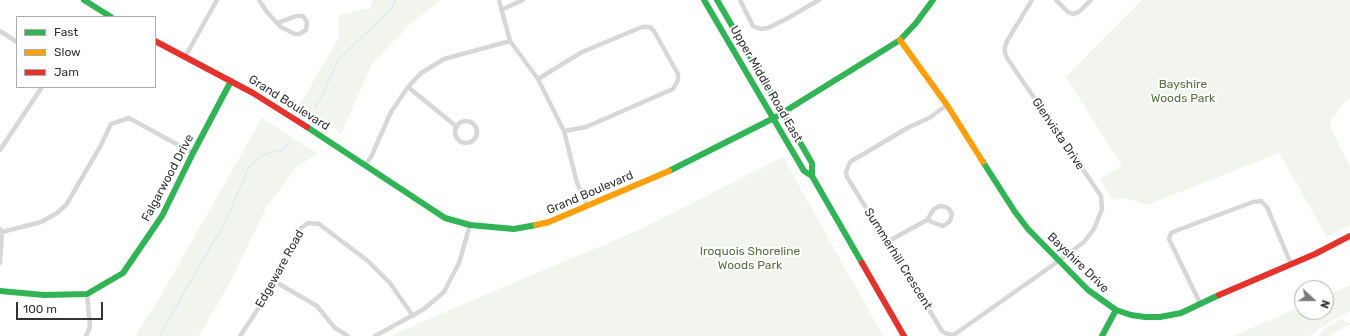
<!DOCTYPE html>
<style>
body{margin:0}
#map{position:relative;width:1350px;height:336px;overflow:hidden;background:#fff;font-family:Rubik,sans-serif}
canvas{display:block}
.legend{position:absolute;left:16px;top:16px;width:140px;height:72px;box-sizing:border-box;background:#fff;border:1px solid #adadad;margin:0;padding:5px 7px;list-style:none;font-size:12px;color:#333}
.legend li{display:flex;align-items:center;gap:8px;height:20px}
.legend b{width:20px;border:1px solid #adadad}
.north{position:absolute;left:1294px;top:280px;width:40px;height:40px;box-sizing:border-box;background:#fff;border:1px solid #adadad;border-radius:50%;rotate:111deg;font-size:11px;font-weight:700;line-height:16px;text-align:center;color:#333}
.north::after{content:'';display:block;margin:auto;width:14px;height:18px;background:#7a7a7a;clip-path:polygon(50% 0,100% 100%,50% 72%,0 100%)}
.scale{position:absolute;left:16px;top:302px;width:87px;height:18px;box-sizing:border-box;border:2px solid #333;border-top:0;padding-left:5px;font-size:12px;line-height:14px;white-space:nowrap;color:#333;-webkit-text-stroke:3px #fff;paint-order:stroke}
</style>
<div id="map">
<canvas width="1350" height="336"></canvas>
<ul class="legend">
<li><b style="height:5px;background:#30b455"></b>Fast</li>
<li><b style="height:5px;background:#ff9f0a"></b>Slow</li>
<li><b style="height:5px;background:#e5322d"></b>Jam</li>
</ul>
<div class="north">N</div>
<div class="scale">100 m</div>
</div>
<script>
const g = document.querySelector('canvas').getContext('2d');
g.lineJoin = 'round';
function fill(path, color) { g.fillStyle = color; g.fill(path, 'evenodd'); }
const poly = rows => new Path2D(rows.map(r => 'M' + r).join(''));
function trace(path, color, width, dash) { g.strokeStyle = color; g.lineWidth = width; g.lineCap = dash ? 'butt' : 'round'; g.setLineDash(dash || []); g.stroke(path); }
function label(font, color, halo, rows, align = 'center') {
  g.font = font + ' Rubik,sans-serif'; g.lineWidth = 4; g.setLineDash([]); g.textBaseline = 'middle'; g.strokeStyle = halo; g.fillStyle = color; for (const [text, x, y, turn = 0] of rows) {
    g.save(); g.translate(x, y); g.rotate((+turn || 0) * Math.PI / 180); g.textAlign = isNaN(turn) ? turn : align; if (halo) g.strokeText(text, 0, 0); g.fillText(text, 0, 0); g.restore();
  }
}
fill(poly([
 [373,0,440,0,411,23,372,64,341,134,300,104,339,37,339,15,370,8],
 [1142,0,1350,0,1350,97,1342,104,1330,122,1332,130,1350,167,1350,225,1327,237,1279,153,1147,205,1124,198,1112,200,1100,179,1122,166,1066,77],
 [262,118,317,153,296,168,266,208,232,279,199,336,135,336,157,302],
 [783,157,883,336,390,336,508,285,637,231],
 [1350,285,1350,311,1320,328,1311,336,1233,336,1302,306,1302,312,1326,312,1326,296],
 [1341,319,1350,324,1328,336,1318,336,1324,329]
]), '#f1f5ed');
trace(poly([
 [315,107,319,101,339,59,392,8,395,0],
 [159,336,211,246,224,225,248,169,262,155,282,150,289,142]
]), '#ddebf3', 1.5);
trace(poly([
 [259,0,267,12,277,23],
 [499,0,510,41,538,79,564,131,577,183,587,205],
 [740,0,753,26,761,29,768,28,788,18,819,0],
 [1056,0,1068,12,1073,14,1079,12,1091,0],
 [501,10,523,0],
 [296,16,303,16,307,22,306,30,299,34,295,34,281,27,277,23,296,16],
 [0,31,17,42],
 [185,57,217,0],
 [538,79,582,52,642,27,650,27,654,31,678,74,678,80,673,89,586,127,564,131],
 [408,87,457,127],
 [947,105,929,118,909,127,850,162,846,172,847,177,942,331,945,333,951,335,955,334,1053,265,1084,242,1094,229,1102,209,1101,196,1007,58,1005,53,1005,47,1007,41,1032,0],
 '455 132a11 11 0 1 1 22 0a11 11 0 1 1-22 0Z',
 [0,150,42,87],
 [365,165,371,157,391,112,408,87,421,73,444,59,510,41],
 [940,206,946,207,949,209,952,214,950,221,945,225,942,226,927,220,934,209,940,206],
 [0,229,2,232,0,263],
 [2,232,41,222,57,213,66,205,100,147,111,124,129,118,193,153],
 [887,242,927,220],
 [274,281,317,306,335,328,348,336],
 [1200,303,1169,239,1171,233,1178,230,1253,202,1261,201,1267,207,1291,264],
 [86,336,90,327,87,294],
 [240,336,266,297,301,228,308,223,319,224,368,261,390,283,413,316],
 [375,336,424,309,444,292,459,263,470,225]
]), '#d7d7d7', 4.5);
trace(poly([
 [84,0,111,17],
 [704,0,804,171,812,176,862,263],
 [717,0,812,163,812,176],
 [307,127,445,218,470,225,514,229,536,225],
 [983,162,1015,212,1028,229,1088,290,1116,310,1131,315,1145,317,1160,317,1181,313,1219,295],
 [669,171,774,118,900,40,916,23,933,0],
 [0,291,44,295,87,294,123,273,162,216,193,153,231,81],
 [1102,336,1116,310]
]), '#30b455', 6);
trace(poly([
 [900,40,947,105,983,162],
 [536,225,549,222,669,171]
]), '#ff9f0a', 6);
trace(poly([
 [155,41,253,93,307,127],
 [862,263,904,336],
 [1219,295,1315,254,1350,236]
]), '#e5322d', 6);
label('12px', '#333', '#fff', [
 ["Upper Middle Road East",766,84,60],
 ["Grand Boulevard",289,103,32],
 ["Glenvista Drive",1058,134,56],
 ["Falgarwood Drive",168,178,-62],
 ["Grand Boulevard",590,193,-23],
 ["Summerhill Crescent",898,259,58],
 ["Bayshire Drive",1078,263,44],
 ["Edgeware Road",280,269,-61]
]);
label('12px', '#56703f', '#fff', [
 ["Bayshire",1183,85],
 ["Woods Park",1183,99],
 ["Iroquois Shoreline",750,252],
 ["Woods Park",750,266]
]);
</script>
